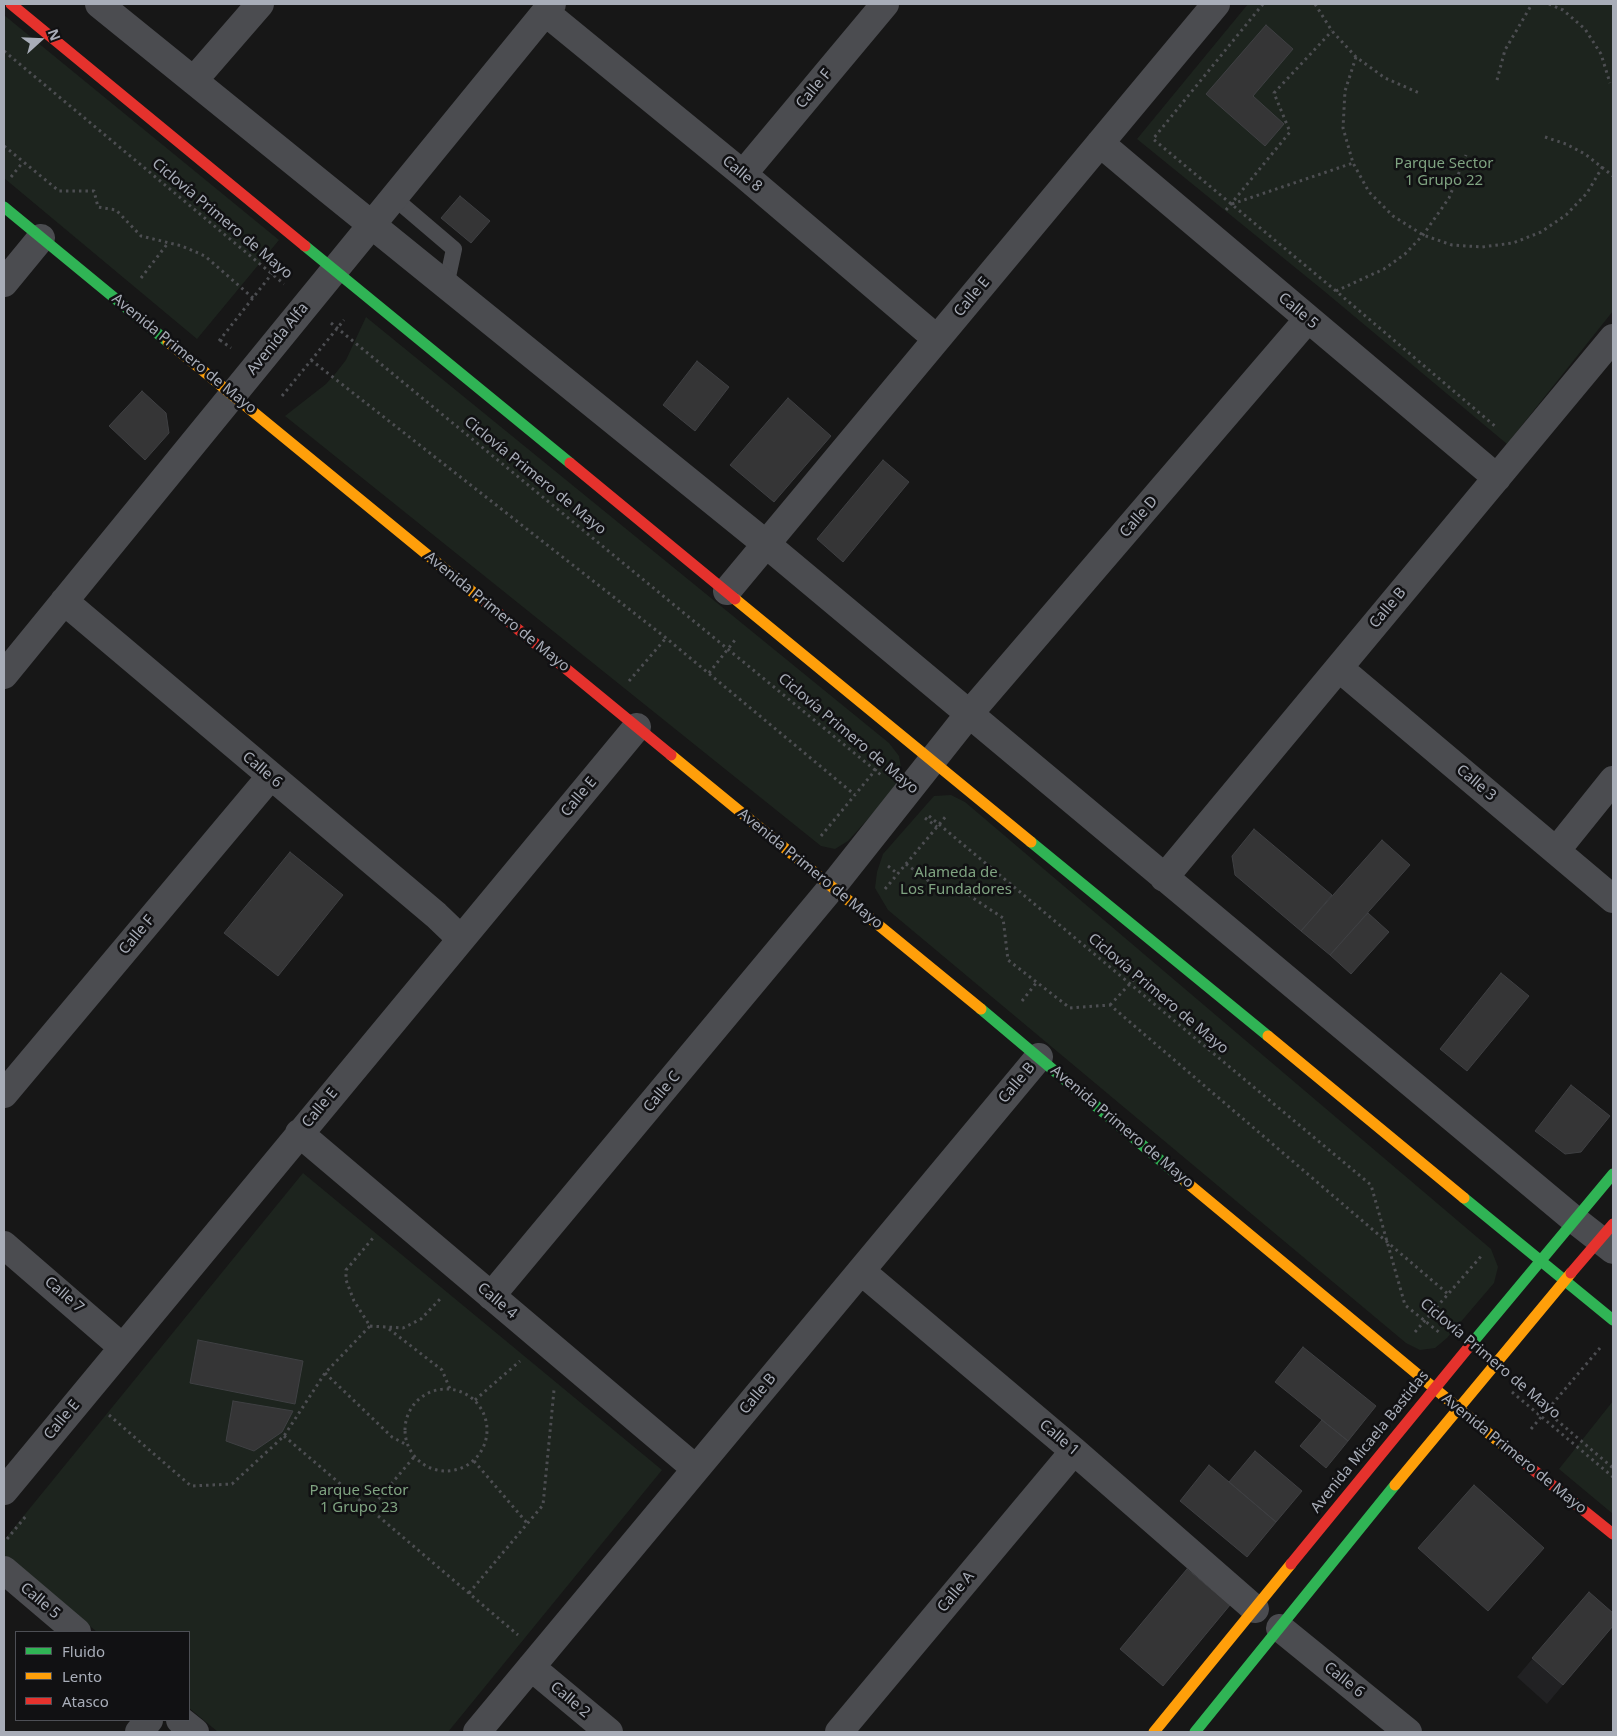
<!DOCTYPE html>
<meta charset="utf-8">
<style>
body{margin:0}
#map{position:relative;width:1617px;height:1736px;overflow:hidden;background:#171717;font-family:"Noto Sans",sans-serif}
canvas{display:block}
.frame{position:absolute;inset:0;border:5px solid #a8adb8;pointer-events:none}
.legend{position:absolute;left:15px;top:1631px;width:175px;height:90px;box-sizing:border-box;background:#111113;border:1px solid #4d4f55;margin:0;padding:6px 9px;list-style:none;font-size:15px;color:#a8adb8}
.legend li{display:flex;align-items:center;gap:10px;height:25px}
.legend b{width:25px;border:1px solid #4d4f55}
.north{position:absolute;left:15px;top:15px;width:50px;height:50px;-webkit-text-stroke:4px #111113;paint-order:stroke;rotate:70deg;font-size:14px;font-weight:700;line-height:20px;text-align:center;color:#a8adb8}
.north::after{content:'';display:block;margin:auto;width:18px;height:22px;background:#a8adb8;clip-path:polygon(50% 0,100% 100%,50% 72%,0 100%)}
</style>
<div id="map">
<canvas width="1617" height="1736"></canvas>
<div class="frame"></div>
<ul class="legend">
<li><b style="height:6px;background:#30b455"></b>Fluido</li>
<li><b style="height:6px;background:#ff9f0a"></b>Lento</li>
<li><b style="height:6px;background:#e5322d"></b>Atasco</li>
</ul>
<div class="north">N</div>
</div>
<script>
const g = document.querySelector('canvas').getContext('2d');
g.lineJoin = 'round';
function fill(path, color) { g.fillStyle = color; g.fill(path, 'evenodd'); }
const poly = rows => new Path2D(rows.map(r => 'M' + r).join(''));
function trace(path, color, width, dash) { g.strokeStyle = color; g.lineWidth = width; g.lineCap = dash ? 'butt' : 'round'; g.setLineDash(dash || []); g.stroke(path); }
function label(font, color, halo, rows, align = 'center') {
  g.font = font + ' "Noto Sans",sans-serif'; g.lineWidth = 5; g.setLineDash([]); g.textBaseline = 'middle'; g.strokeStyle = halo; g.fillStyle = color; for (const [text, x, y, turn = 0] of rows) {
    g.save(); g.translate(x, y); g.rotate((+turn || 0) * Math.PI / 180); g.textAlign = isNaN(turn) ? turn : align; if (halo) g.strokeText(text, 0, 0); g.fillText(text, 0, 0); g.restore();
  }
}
fill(poly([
 [1589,1592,1613,1613,1613,1626,1547,1704,1517,1677]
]), '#212123');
fill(poly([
 [1248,4,1613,4,1613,311,1507,444,1324,291,1137,139],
 [4,15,279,240,197,339,4,178],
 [366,317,889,743,899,756,902,773,895,789,848,841,835,849,821,846,285,416,326,384,335,374,346,360],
 [951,795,965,802,1491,1249,1498,1267,1494,1283,1447,1338,1435,1348,1420,1350,1406,1343,888,910,875,888,877,872,883,854,934,796],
 [303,1173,662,1470,448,1732,218,1732,189,1708,189,1632,97,1632,4,1555,4,1540],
 [1613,1401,1613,1514,1559,1469]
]), '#1d241e');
const building = poly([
 [1266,25,1293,49,1253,96,1284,124,1265,146,1206,94,1266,25],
 [460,196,490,221,471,243,441,218,460,196],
 [697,361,729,387,695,431,663,405,697,361],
 [142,391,166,413,169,433,145,460,109,426,142,391],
 [788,398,831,436,774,502,730,465,788,398],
 [883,460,909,482,843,562,817,539,883,460],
 [1254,829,1332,895,1301,931,1235,875,1232,856,1254,829],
 [1382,840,1410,865,1330,955,1301,931,1382,840],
 [290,852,343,895,278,976,224,933,290,852],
 [1368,913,1389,932,1351,974,1330,955,1368,913],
 [1501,973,1529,996,1467,1071,1440,1049,1501,973],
 [1571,1085,1610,1116,1581,1152,1565,1154,1535,1131,1571,1085],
 [198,1340,303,1361,295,1404,190,1383,198,1340],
 [1303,1347,1376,1406,1348,1441,1275,1382,1303,1347],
 [233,1401,293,1411,282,1432,254,1451,226,1441,233,1401],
 [1322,1420,1348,1441,1326,1468,1300,1446,1322,1420],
 [1255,1451,1302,1491,1276,1522,1229,1482,1255,1451],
 [1209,1465,1276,1522,1247,1557,1180,1501,1209,1465],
 [1474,1485,1544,1548,1488,1611,1418,1548,1474,1485],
 [1187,1569,1230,1605,1163,1686,1120,1649,1187,1569],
 [1589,1592,1613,1613,1613,1626,1563,1685,1532,1658,1589,1592]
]);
fill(building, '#353536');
trace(building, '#3f4043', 1);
trace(poly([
 [1263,4,1153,139,1336,291,1496,427],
 [1315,4,1332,31,1356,57,1385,78,1419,93],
 [1549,4,1563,10,1585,29,1601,54,1610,83],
 [4,51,284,284],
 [1356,57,1345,91,1343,128,1353,163,1369,192,1393,216,1423,235,1452,245,1482,247,1513,243,1541,232,1566,215,1587,193,1603,166],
 [1497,80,1505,50,1532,4],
 [1545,137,1566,144,1585,154,1613,176],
 [4,146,59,191,94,191,98,207,116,210,141,236,182,246,205,256,253,298],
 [11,177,23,162],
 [1232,204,1353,163],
 [1226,210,1290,132,1274,93,1332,31],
 [141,278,168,243],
 [1336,291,1384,269,1405,254,1423,235,1449,198,1466,155],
 [331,323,881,775],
 [220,340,231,348],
 [219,341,278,266],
 [311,360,666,638,855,795],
 [282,396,344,320],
 [709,673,735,640],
 [629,681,666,638],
 [929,816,1371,1185,1405,1305,1440,1333],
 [925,818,937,827],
 [821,836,882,762],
 [906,864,934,885,958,888,1003,918,1008,960,1070,1008,1110,1005,1448,1294],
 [888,866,898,874],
 [885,889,947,815],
 [1022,1001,1037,982],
 [1110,1005,1141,972],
 [370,1326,403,1328,421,1319,442,1297],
 [389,1329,442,1370,450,1389],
 [1415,1332,1483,1254],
 [325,1373,392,1437,407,1445],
 '405 1430a41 41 0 1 1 82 0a41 41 0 1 1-82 0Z',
 [1512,1392,1613,1477],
 [475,1400,520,1361],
 [1546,1411,1613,1468],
 [109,1415,191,1486,232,1484,284,1436,325,1373,370,1326,354,1301,346,1280,346,1270,373,1238],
 [1531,1429,1600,1348],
 [284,1436,518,1635],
 [474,1461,527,1523],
 [370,1509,414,1457],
 [7,1539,26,1516],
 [469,1593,543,1505,554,1390]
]), '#4d4e52', 3, [2.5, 4]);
trace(poly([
 [393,197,454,249,446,286]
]), '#4b4c50', 16);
trace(poly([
 [99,4,766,544,1576,1221,1613,1250],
 [545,12,743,174,937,339],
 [194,80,260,4],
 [1100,143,1497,478],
 [743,174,885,4],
 [4,283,41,238],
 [727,591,1216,4],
 [64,601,436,915,461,939],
 [1339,668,1613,899],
 [4,675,552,4],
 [1556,851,1613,780],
 [1164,878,1613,338],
 [4,1094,270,777],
 [299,1133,696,1469],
 [4,1245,122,1347],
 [861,1271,1074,1451,1255,1609],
 [491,1296,832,887,969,714,1308,319],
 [4,1491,637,727],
 [4,1570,77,1632],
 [1280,1628,1408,1732],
 [531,1667,609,1732],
 [180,1720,195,1732],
 [139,1732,149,1720],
 [477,1732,1039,1057],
 [839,1732,1074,1451]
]), '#4b4c50', 28);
trace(poly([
 [4,207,168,342],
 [305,246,570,463],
 [1031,842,1268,1036],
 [981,1009,1185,1181],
 [1464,1198,1613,1320],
 [1468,1348,1613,1174],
 [1195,1732,1395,1485]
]), '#30b455', 11);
trace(poly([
 [168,342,486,603],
 [735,599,1031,842],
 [671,755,981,1009],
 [1268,1036,1464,1198],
 [1185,1181,1511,1452],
 [1395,1485,1571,1273],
 [1154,1732,1291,1564]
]), '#ff9f0a', 11);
trace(poly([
 [11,4,305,246],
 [570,463,735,599],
 [486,603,671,755],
 [1571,1273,1613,1224],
 [1511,1452,1613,1534],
 [1291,1564,1468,1348]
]), '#e5322d', 11);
label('15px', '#a8adb8', '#111113', [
 ["Calle F",814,89,-50],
 ["Calle 8",742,174,40],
 ["Ciclovía Primero de Mayo",222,219,40],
 ["Calle E",972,297,-50],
 ["Calle 5",1298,311,40],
 ["Avenida Alfa",278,339,-51],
 ["Avenida Primero de Mayo",184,354,39],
 ["Ciclovía Primero de Mayo",535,476,39],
 ["Calle D",1139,517,-49],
 ["Calle B",1388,608,-50],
 ["Avenida Primero de Mayo",497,612,39],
 ["Ciclovía Primero de Mayo",848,734,40],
 ["Calle 6",262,770,40],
 ["Calle 3",1476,783,40],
 ["Calle E",579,797,-50],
 ["Avenida Primero de Mayo",810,869,39],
 ["Calle F",137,935,-50],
 ["Ciclovía Primero de Mayo",1158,994,40],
 ["Calle B",1017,1083,-50],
 ["Calle C",662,1092,-50],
 ["Calle E",320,1108,-50],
 ["Avenida Primero de Mayo",1122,1127,40],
 ["Calle 7",64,1295,41],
 ["Calle 4",497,1301,40],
 ["Ciclovía Primero de Mayo",1490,1359,40],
 ["Calle B",758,1394,-50],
 ["Calle E",62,1420,-50],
 ["Calle 1",1059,1438,40],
 ["Avenida Micaela Bastidas",1370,1442,-51],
 ["Avenida Primero de Mayo",1514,1454,39],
 ["Calle A",956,1592,-50],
 ["Calle 5",40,1601,40],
 ["Calle 6",1344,1680,39],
 ["Calle 2",570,1700,40]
]);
label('15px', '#7fa381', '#111113', [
 ["Parque Sector",1444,164],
 ["1 Grupo 22",1444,181],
 ["Alameda de",956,873],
 ["Los Fundadores",956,890],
 ["Parque Sector",359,1491],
 ["1 Grupo 23",359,1508]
]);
</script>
